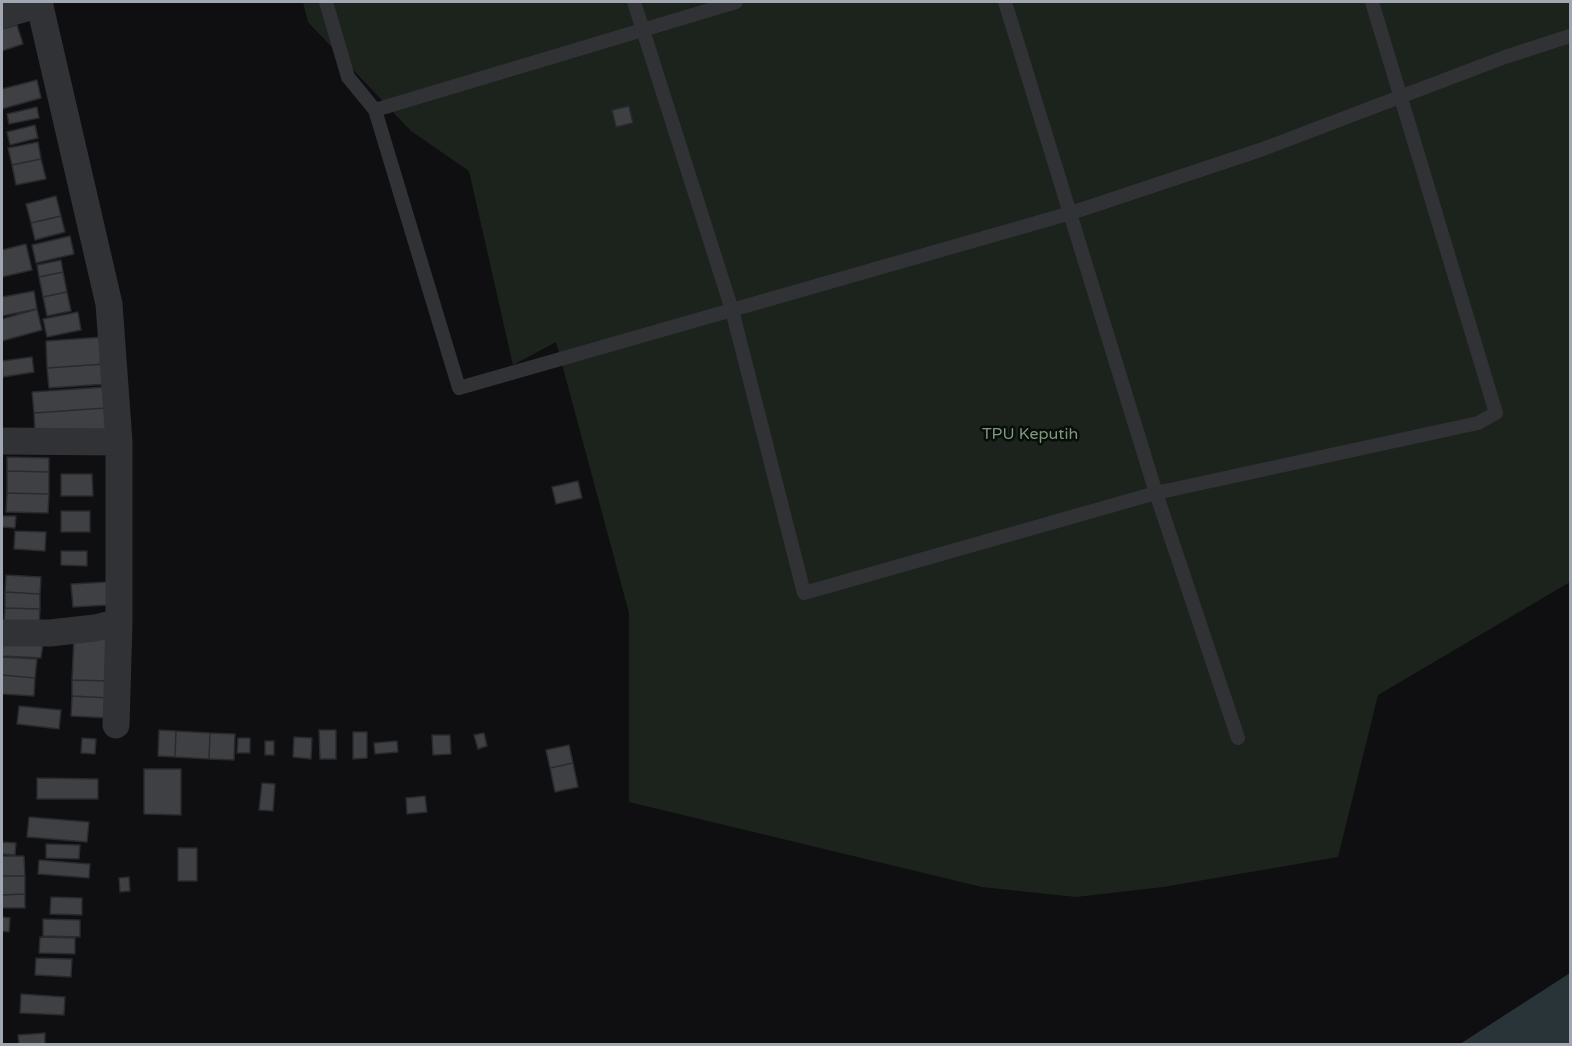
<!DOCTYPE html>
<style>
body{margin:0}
#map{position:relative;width:1572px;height:1046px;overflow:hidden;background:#0f0f11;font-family:"Varela Round",sans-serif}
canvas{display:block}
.frame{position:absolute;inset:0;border:3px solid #a1a8b1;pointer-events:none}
</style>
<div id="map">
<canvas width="1572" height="1046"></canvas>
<div class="frame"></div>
</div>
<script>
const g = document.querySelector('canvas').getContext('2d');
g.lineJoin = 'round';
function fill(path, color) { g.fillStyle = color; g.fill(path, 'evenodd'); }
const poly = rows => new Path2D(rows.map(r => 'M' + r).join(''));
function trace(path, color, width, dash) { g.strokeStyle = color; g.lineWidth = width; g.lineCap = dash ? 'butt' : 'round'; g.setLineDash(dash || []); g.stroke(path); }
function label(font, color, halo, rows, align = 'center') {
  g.font = font + ' "Varela Round",sans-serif'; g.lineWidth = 5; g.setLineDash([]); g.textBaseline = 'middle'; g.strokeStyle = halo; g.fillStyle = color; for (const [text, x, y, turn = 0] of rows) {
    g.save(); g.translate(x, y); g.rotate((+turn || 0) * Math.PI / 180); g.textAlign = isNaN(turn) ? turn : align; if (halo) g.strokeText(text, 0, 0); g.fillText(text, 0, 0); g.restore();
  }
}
fill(poly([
 [303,2,1570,2,1570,582,1378,695,1338,857,1163,887,1076,897,982,887,629,802,629,613,556,342,513,365,469,171,411,131,308,22]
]), '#1c231c');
fill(poly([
 [1570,973,1570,1044,1460,1044]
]), '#293439');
const building = poly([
 [17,25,23,44,2,51,2,29,17,25],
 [37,80,41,98,2,109,2,89,37,80],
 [629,106,633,123,616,127,612,110,629,106],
 [37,107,39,118,9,124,7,114,37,107],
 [35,125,38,138,10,145,7,132,35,125],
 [38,142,41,159,12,165,8,148,38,142],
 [41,159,46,179,16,185,12,165,41,159],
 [56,196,61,216,31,223,26,204,56,196],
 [61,216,65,232,35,240,31,223,61,216],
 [70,236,74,254,36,263,32,245,70,236],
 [26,244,32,270,2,277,2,250,26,244],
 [61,260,63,272,39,277,37,265,61,260],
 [63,272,67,292,43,297,39,277,63,272],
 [34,291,37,309,2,316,2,297,34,291],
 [67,292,71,311,47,316,43,297,67,292],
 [37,309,42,330,2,341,2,319,37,309],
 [78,312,81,330,47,337,43,319,78,312],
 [103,337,105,364,47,368,46,341,103,337],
 [32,357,34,372,3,377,2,361,32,357],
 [105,364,107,384,49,388,47,368,105,364],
 [104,387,105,408,34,413,32,392,104,387],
 [105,408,107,430,35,435,34,413,105,408],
 [7,457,49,458,49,472,7,471,7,457],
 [7,471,49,472,49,494,7,493,7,471],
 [61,474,92,474,93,496,61,496,61,474],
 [578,481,582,498,556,504,552,487,578,481],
 [7,493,49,494,48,513,6,512,7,493],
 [61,511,90,511,90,532,61,532,61,511],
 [2,516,16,516,15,528,2,527,2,516],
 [15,531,46,532,45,551,14,549,15,531],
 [61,551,87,551,87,566,61,565,61,551],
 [6,575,41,577,40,594,5,592,6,575],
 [108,582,109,605,73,607,71,584,108,582],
 [5,592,40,594,40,609,5,608,5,592],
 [5,608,40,609,39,627,4,625,5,608],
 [74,636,111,638,110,681,72,680,74,636],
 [3,640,43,643,41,658,2,656,3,640],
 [2,657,37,659,35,678,2,675,2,657],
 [2,675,35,678,34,696,2,694,2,675],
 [72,680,110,681,109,698,72,696,72,680],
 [72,696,109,698,108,718,71,716,72,696],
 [19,706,61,710,59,729,17,724,19,706],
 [159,730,176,731,175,757,158,756,159,730],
 [319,730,336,730,336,759,320,759,319,730],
 [176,731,210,733,209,759,175,757,176,731],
 [353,732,367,732,367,758,353,759,353,732],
 [210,733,235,734,234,760,209,759,210,733],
 [484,733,487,746,478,749,474,735,484,733],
 [432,735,450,735,451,754,433,755,432,735],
 [294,737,312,738,311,759,293,757,294,737],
 [82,738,96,739,95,754,81,753,82,738],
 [238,738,250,738,250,753,237,753,238,738],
 [265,741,274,741,274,755,265,755,265,741],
 [397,741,398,752,375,754,374,743,397,741],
 [569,745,573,763,550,768,546,750,569,745],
 [573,763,578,787,555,792,550,768,573,763],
 [144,769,181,769,181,815,144,814,144,769],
 [37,778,98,779,98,799,37,799,37,778],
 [262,783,275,784,273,811,259,810,262,783],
 [425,796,427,812,407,814,406,798,425,796],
 [29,817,89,822,87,842,27,837,29,817],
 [2,842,16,843,15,855,2,854,2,842],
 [46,844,80,845,79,859,46,858,46,844],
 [178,848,197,848,197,881,178,881,178,848],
 [2,856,24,856,25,876,2,876,2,856],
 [39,860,90,864,89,878,38,874,39,860],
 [2,876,25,876,25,894,2,895,2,876],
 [129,877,130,891,120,892,119,878,129,877],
 [25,894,25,908,2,908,2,895,25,894],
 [51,897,82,898,82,915,50,914,51,897],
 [2,917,10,918,9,932,2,931,2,917],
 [43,919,80,920,80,937,43,936,43,919],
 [40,937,75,938,75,954,39,953,40,937],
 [36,958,72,959,71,977,35,975,36,958],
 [21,994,65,997,64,1015,20,1013,21,994],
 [45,1033,45,1044,19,1044,18,1035,45,1033]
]);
fill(building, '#3e4044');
trace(building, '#292a2d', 1.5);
trace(poly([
 [326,2,348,77,375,110,459,388,1071,213,1263,149,1505,57,1570,36],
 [634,2,732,310,804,593,1156,493,1478,423,1496,413,1372,2],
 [1005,2,1156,493,1238,738],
 [375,110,736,2]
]), '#303236', 14);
trace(poly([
 [39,2,109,304,119,442,119,622,116,725],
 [2,15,40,4],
 [2,441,119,442],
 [2,633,50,633,95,628,119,622]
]), '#303236', 27);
label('16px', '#7a9d77', '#0a0b0c', [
 ["TPU Keputih",1030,435]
]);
</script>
